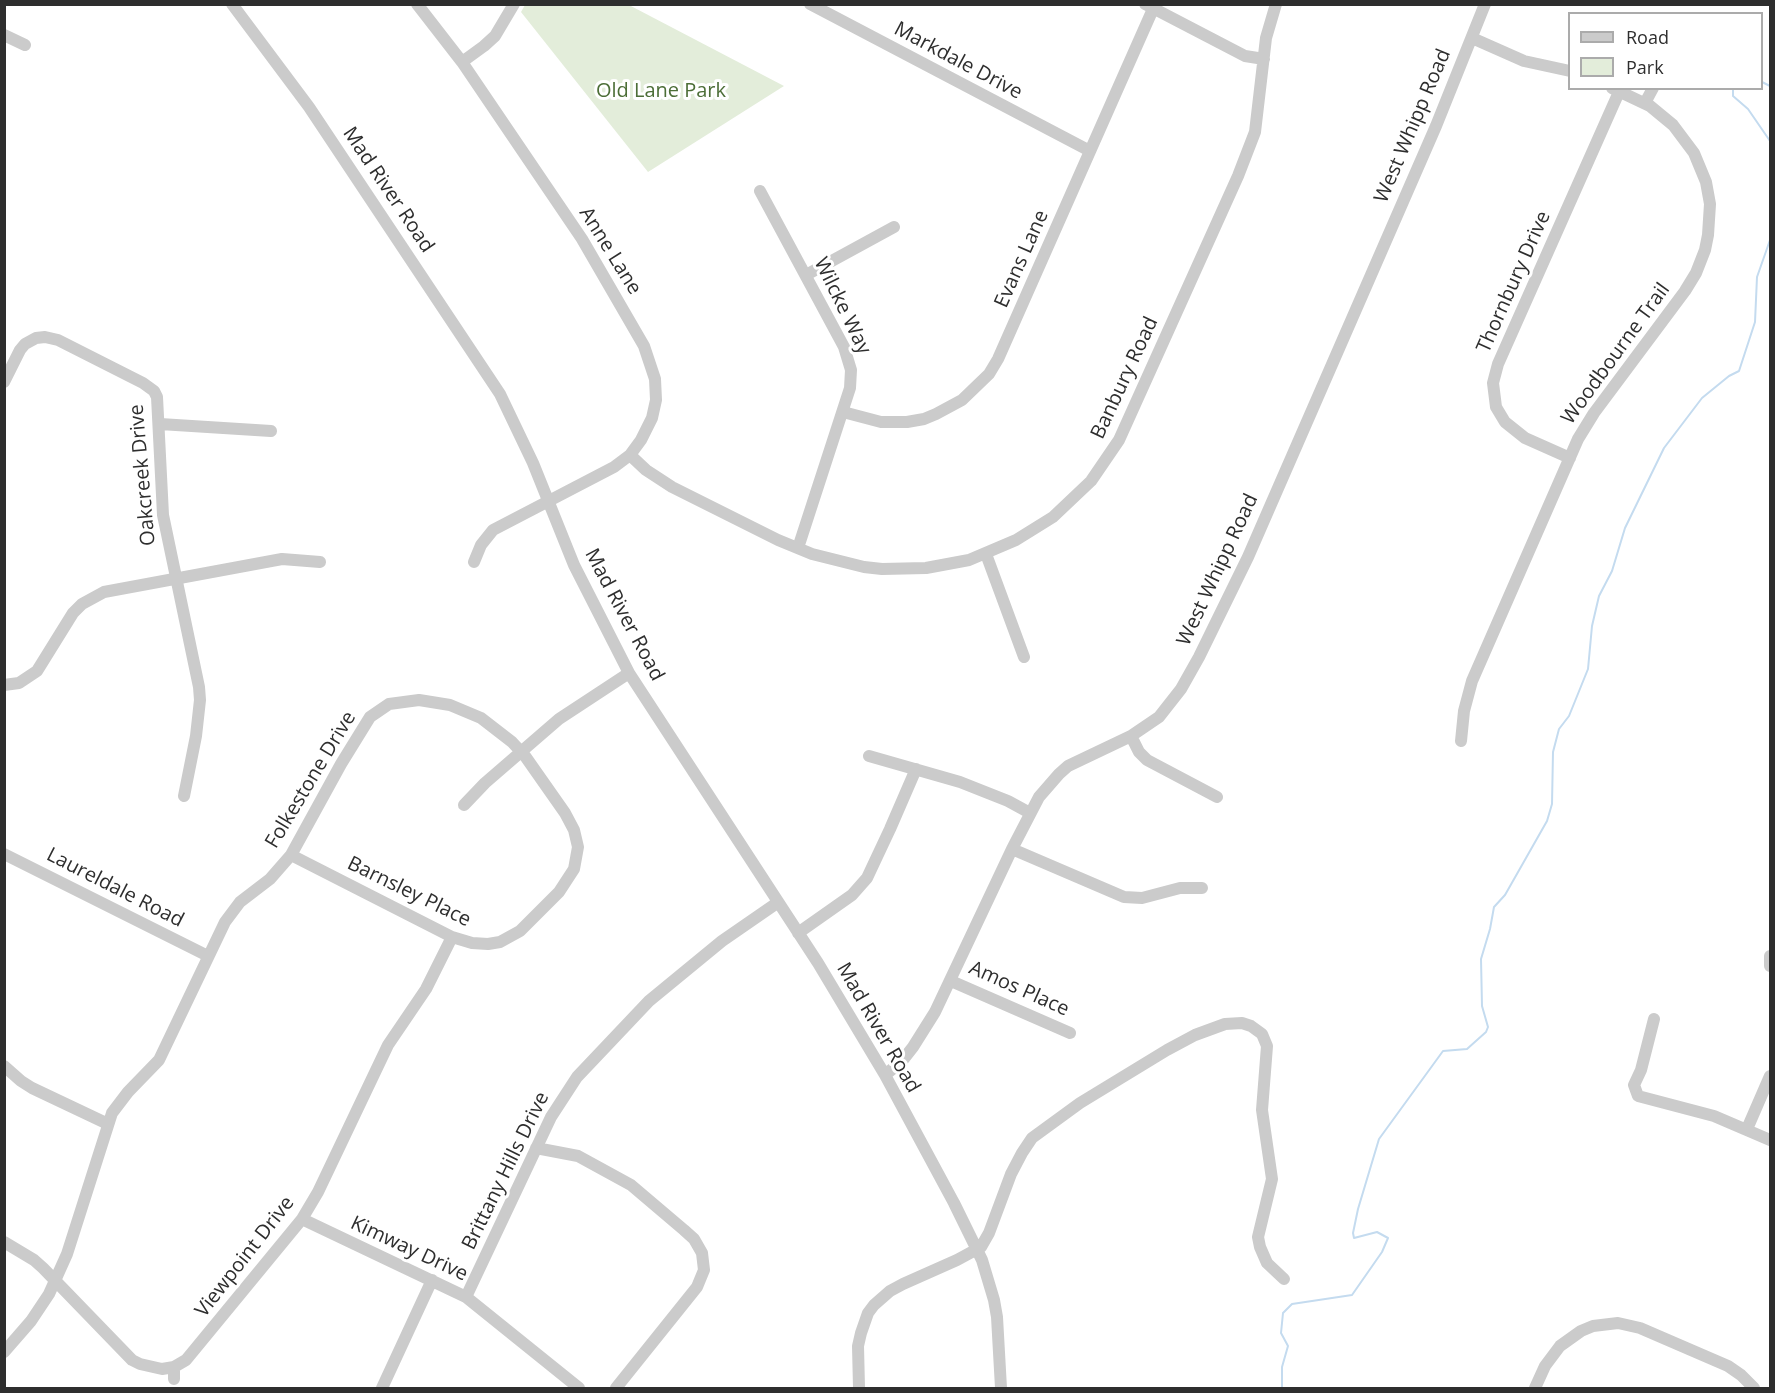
<!DOCTYPE html>
<style>
body{margin:0}
#map{position:relative;width:1775px;height:1393px;overflow:hidden;background:#fff;font-family:"Open Sans",sans-serif}
canvas{display:block}
.frame{position:absolute;inset:0;border:6px solid #2e2e2e;pointer-events:none}
.legend{position:absolute;left:1568px;top:12px;width:195px;height:78px;box-sizing:border-box;background:#fff;border:2px solid #ababab;margin:0;padding:8px 10px;list-style:none;font-size:18px;color:#2e2e2e}
.legend li{display:flex;align-items:center;gap:12px;height:30px}
.legend b{width:30px;border:2px solid #ababab}
</style>
<div id="map">
<canvas width="1775" height="1393"></canvas>
<div class="frame"></div>
<ul class="legend">
<li><b style="height:8px;background:#cbcbcb"></b>Road</li>
<li><b style="height:16px;background:#e3edda"></b>Park</li>
</ul>
</div>
<script>
const g = document.querySelector('canvas').getContext('2d');
g.lineJoin = 'round';
function fill(path, color) { g.fillStyle = color; g.fill(path, 'evenodd'); }
const poly = rows => new Path2D(rows.map(r => 'M' + r).join(''));
function trace(path, color, width, dash) { g.strokeStyle = color; g.lineWidth = width; g.lineCap = dash ? 'butt' : 'round'; g.setLineDash(dash || []); g.stroke(path); }
function label(font, color, halo, rows, align = 'center') {
  g.font = font + ' "Open Sans",sans-serif'; g.lineWidth = 6; g.setLineDash([]); g.textBaseline = 'middle'; g.strokeStyle = halo; g.fillStyle = color; for (const [text, x, y, turn = 0] of rows) {
    g.save(); g.translate(x, y); g.rotate((+turn || 0) * Math.PI / 180); g.textAlign = isNaN(turn) ? turn : align; if (halo) g.strokeText(text, 0, 0); g.fillText(text, 0, 0); g.restore();
  }
}
fill(poly([
 [525,5,629,5,784,86,648,172,521,12]
]), '#e3edda');
trace(poly([
 [1762,82,1770,86],
 [1733,88,1733,96,1748,109,1770,141],
 [1282,1388,1282,1367,1288,1346,1281,1333,1283,1313,1292,1304,1352,1295,1382,1252,1388,1238,1377,1232,1354,1238,1353,1233,1358,1209,1379,1139,1443,1051,1467,1049,1486,1032,1488,1027,1482,1006,1481,959,1490,929,1494,907,1505,895,1547,821,1552,804,1553,752,1559,729,1569,716,1588,669,1592,626,1599,596,1612,571,1625,528,1664,448,1702,398,1729,376,1739,371,1755,322,1757,277,1770,240]
]), '#c4dbef', 2);
trace(poly([
 [232,4,309,107,500,394,533,463,574,565,629,673,818,963,885,1075,954,1203,982,1260,994,1300,997,1317,1001,1388],
 [417,4,462,62,582,239,644,346,655,379,656,400,652,418,641,440,630,455,614,467,493,530,481,545,474,562],
 [810,4,1090,151],
 [1145,4,1245,56,1264,59],
 [4,35,25,45],
 [1472,38,1524,61,1570,71],
 [462,62,484,46,495,36,514,4],
 [1645,103,1653,88],
 [760,191,844,347,851,370,850,388,798,548],
 [806,275,894,227],
 [4,382,20,350,25,344,36,338,45,337,58,340,143,383,154,391,157,397,163,515,199,687,200,700,196,736,184,796],
 [843,412,881,422,907,422,924,419,936,414,962,400,989,374,998,359,1153,9],
 [160,424,271,431],
 [630,455,646,470,672,487,778,540,812,554,864,567,882,569,926,568,969,560,1016,540,1053,517,1091,481,1119,440,1238,176,1255,132,1266,38,1276,4],
 [1570,458,1525,438,1505,422,1496,407,1493,383,1498,364,1619,92],
 [986,554,1024,657],
 [4,685,19,683,37,671,73,613,82,604,104,592,282,559,320,562],
 [1131,736,1139,752,1147,760,1217,797],
 [1461,741,1464,711,1472,681,1578,439,1594,413,1685,291,1696,273,1705,250,1708,235,1710,204,1706,182,1694,153,1673,125,1650,106,1612,88],
 [869,756,960,782,1008,801,1030,813],
 [464,805,485,783,559,719,629,673],
 [1012,849,1124,897,1142,898,1180,888,1202,888],
 [4,854,208,956],
 [798,933,852,895,867,878,890,829,916,769],
 [1770,956,1770,966],
 [951,981,1070,1033],
 [1654,1019,1641,1070,1634,1085,1638,1096,1714,1116,1770,1140],
 [4,1066,21,1081,32,1088,108,1124],
 [885,1075,902,1061,913,1047,935,1012,1012,849,1039,797,1059,774,1068,766,1131,736,1159,717,1181,689,1199,657,1248,557,1436,126,1485,4],
 [1747,1129,1770,1076],
 [536,1148,578,1156,631,1185,684,1230,694,1239,702,1253,704,1270,697,1287,616,1388],
 [302,1219,466,1297,579,1388],
 [4,1242,34,1260,43,1268,132,1360,140,1364,162,1369,174,1367,186,1360,302,1219,318,1192,388,1045,426,989,452,937],
 [466,1297,551,1117,577,1077,649,1001,722,941,777,903],
 [4,1352,31,1321,49,1294,67,1254,112,1113,128,1092,159,1060,225,922,240,902,270,879,291,855,341,764,370,717,389,704,419,700,450,705,481,718,512,742,525,756,565,813,574,830,578,847,574,869,559,892,520,931,500,942,488,944,472,943,452,937,291,855],
 [174,1367,174,1379],
 [382,1388,432,1280],
 [859,1388,858,1346,861,1333,868,1313,874,1305,890,1291,903,1284,957,1260,981,1247,989,1233,1011,1174,1022,1153,1032,1138,1080,1103,1167,1050,1195,1035,1225,1024,1242,1023,1251,1026,1262,1034,1267,1046,1262,1110,1272,1179,1258,1237,1260,1247,1267,1263,1284,1279],
 [1535,1388,1545,1366,1560,1346,1581,1331,1593,1326,1618,1323,1640,1328,1728,1366,1741,1375,1754,1388]
]), '#cbcbcb', 12);
label('20px', '#2e2e2e', '#fff', [
 ["Markdale Drive",958,61,28],
 ["West Whipp Road",1413,126,-67],
 ["Mad River Road",388,190,56],
 ["Anne Lane",610,251,58],
 ["Evans Lane",1022,259,-66],
 ["Thornbury Drive",1514,282,-66],
 ["Wilcke Way",842,306,64],
 ["Woodbourne Trail",1616,354,-54],
 ["Banbury Road",1125,378,-65],
 ["Oakcreek Drive",143,475,-95],
 ["West Whipp Road",1218,570,-65],
 ["Mad River Road",624,615,62],
 ["Folkestone Drive",311,780,-59],
 ["Laureldale Road",115,888,27],
 ["Barnsley Place",409,892,26],
 ["Amos Place",1019,989,24],
 ["Mad River Road",878,1028,60],
 ["Brittany Hills Drive",506,1171,-64],
 ["Kimway Drive",409,1249,25],
 ["Viewpoint Drive",245,1257,-52]
]);
label('20px', '#4c6e37', '#fff', [
 ["Old Lane Park",661,91]
]);
</script>
